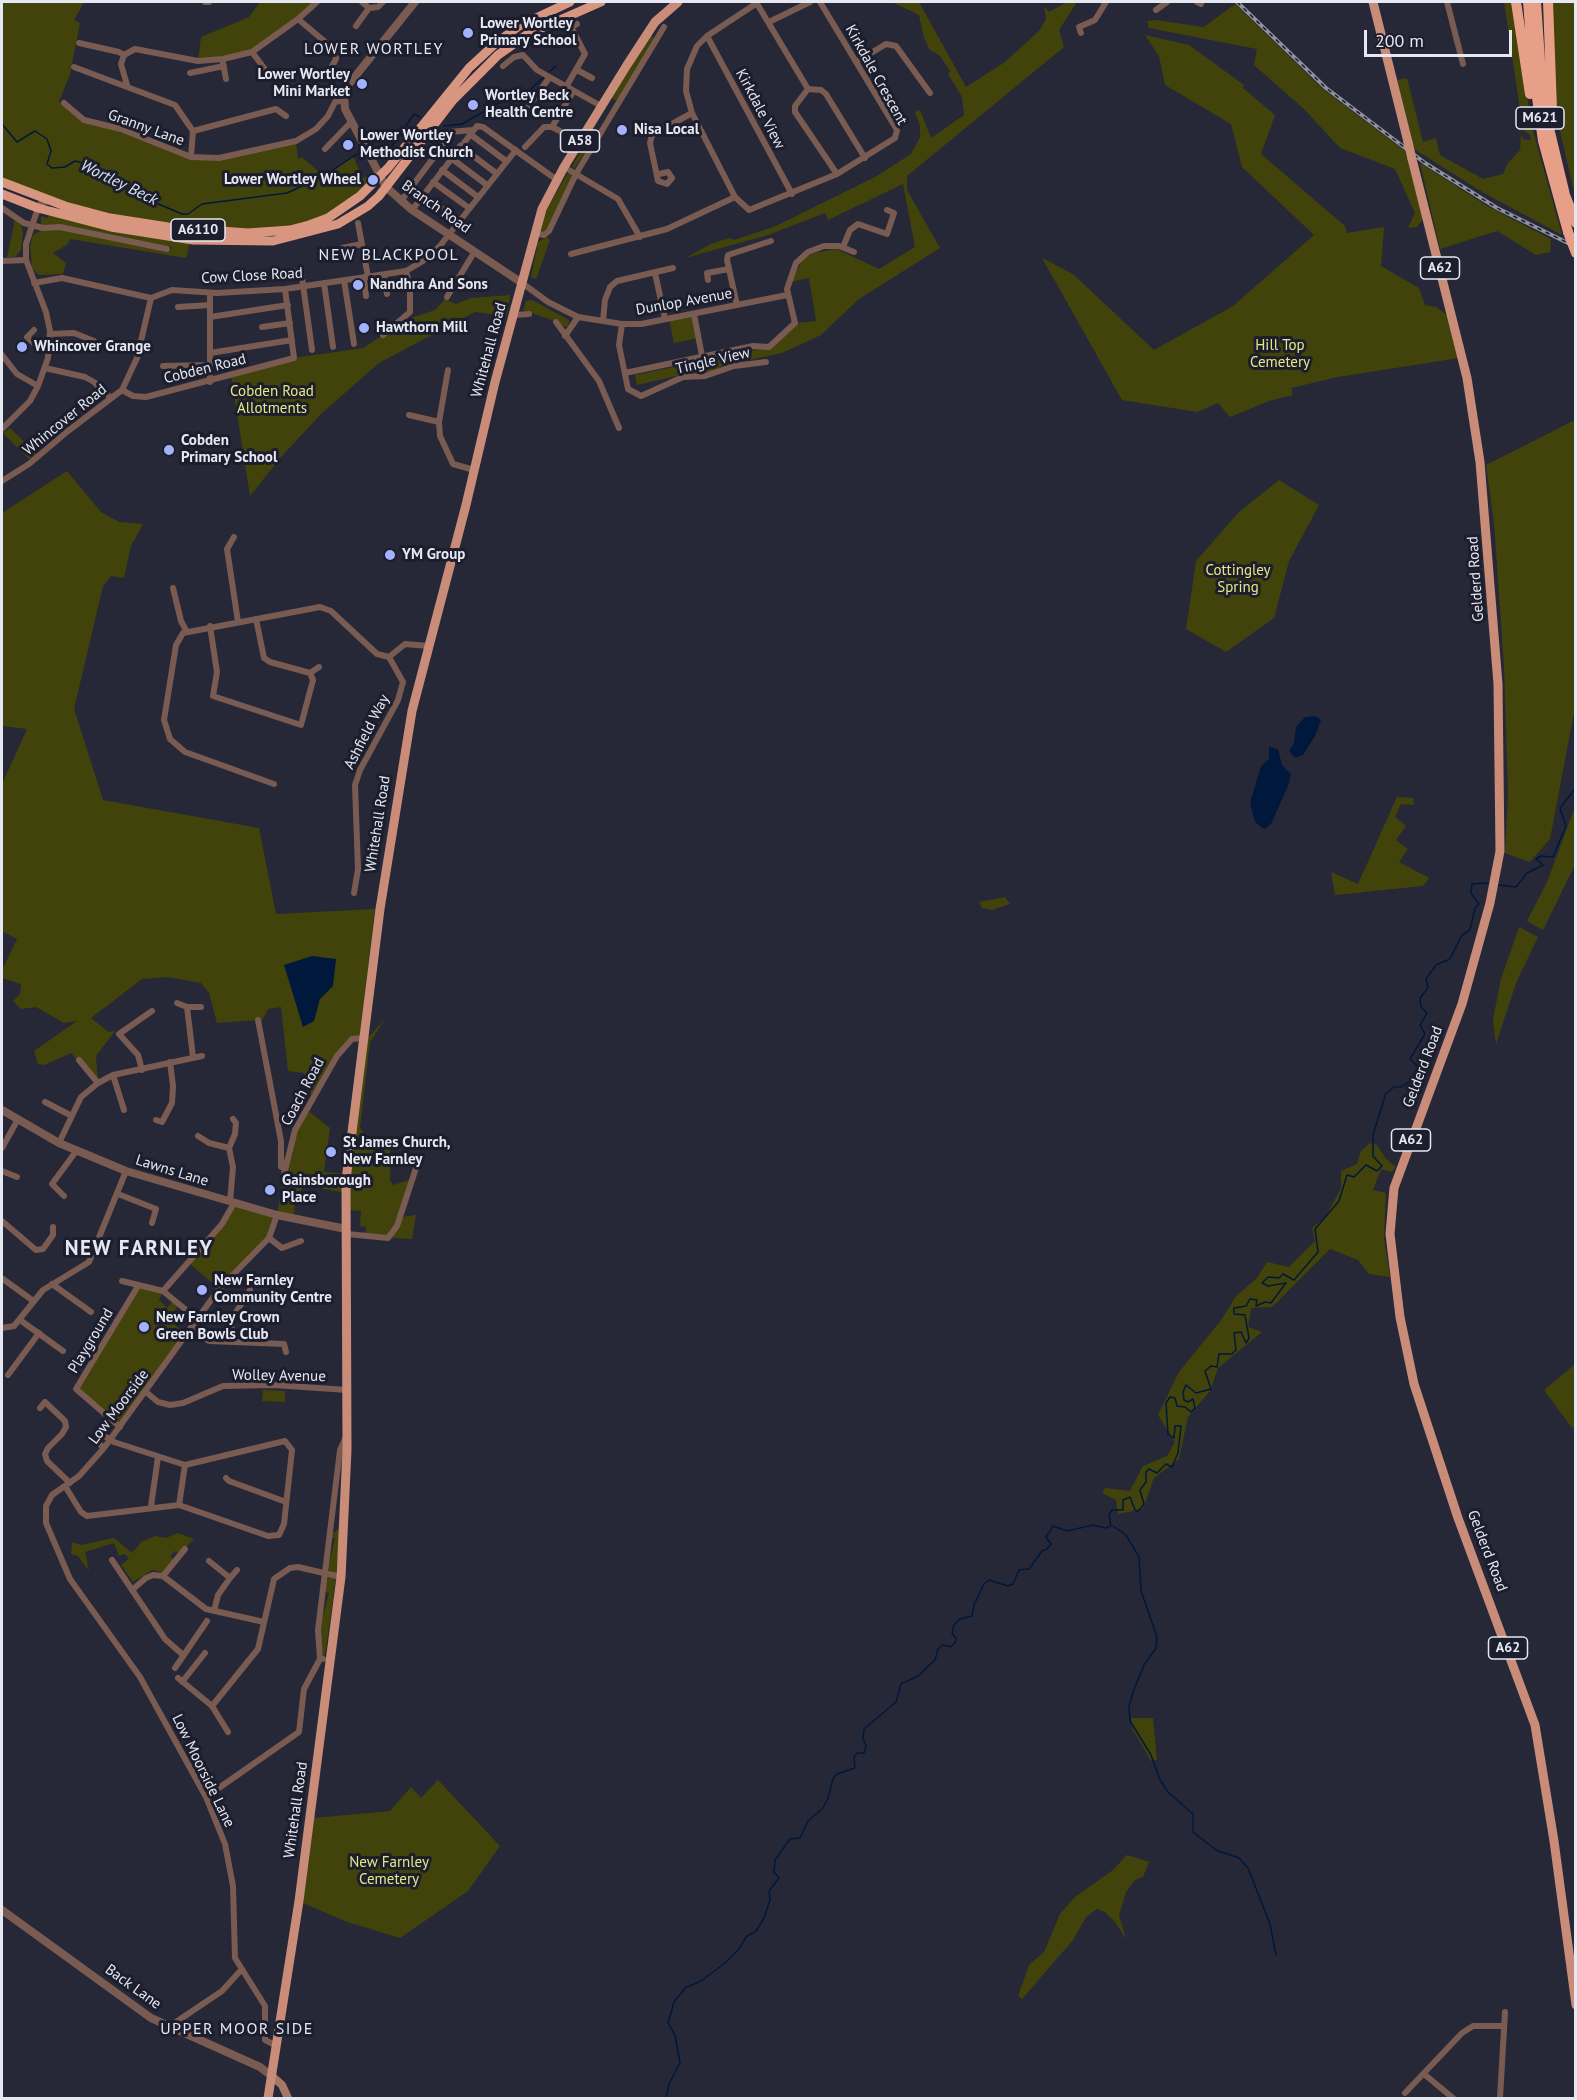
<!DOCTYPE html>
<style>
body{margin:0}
#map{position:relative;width:1577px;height:2100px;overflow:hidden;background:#262837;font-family:"PT Sans",sans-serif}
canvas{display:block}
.frame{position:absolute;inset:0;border:3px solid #e5e7f1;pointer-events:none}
.scale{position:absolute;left:1364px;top:30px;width:148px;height:27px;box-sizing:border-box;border:3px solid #e5e7f1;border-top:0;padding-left:8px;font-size:18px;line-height:21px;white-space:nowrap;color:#e5e7f1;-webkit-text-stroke:4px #1d1e2d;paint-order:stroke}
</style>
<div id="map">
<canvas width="1577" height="2100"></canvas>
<div class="frame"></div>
<div class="scale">200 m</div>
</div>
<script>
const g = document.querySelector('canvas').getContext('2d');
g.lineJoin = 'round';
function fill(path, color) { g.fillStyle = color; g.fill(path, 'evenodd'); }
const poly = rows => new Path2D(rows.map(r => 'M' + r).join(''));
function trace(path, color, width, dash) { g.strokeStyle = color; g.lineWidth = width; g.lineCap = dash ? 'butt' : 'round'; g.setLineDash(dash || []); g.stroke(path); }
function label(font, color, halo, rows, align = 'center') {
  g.font = font + ' "PT Sans",sans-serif'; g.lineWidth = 6; g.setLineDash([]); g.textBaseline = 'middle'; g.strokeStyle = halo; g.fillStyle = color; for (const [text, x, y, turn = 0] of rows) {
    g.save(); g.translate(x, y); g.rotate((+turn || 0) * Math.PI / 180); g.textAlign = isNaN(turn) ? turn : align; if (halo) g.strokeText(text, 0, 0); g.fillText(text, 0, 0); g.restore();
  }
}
fill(poly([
 [2,2,84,2,74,20,80,23,70,74,59,102,84,120,121,129,191,157,219,158,296,141,298,159,302,157,324,176,353,156,363,178,377,172,379,178,360,196,309,225,290,230,168,227,48,201,2,177],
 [260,2,317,2,252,52,198,61,201,37,249,17],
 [892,2,919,2,966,87,1005,62,1040,30,1046,19,1044,6,1049,12,1067,2,1077,2,1059,30,1064,47,907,176,907,190,940,248,859,299,821,335,782,353,722,366,710,372,676,376,637,385,635,375,769,347,795,323,816,321,809,278,791,282,803,259,814,253,836,249,879,269,915,247,903,184,828,220,825,213,768,235,685,258,711,244,729,238,734,240,776,226,877,176,911,154,920,137,920,126,915,112,920,110,931,138,964,115,962,97,948,74,950,71,940,56,930,50,924,38,919,15],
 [1504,2,1512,2,1532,127,1562,235,1484,193,1414,149,1397,80,1407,78,1423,142,1436,138,1440,155,1483,179,1503,174,1508,163,1520,150,1521,134,1524,140,1531,140,1530,135,1523,130],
 [1551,2,1575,2,1575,196,1560,131,1555,95],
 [1235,4,1324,90,1405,151,1423,219,1417,227,1408,228,1415,213,1395,169,1340,148,1305,110,1254,65,1257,49,1149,28,1147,21,1156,20,1204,27],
 [1145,35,1189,45,1244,85,1243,88,1275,115,1261,154,1345,226,1347,233,1384,227,1381,266,1419,288,1425,305,1436,307,1447,315,1459,358,1338,377,1291,388,1293,395,1269,401,1230,417,1218,403,1197,412,1122,400,1042,258,1073,274,1154,350,1233,306,1314,235,1242,167,1231,124,1165,85,1159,56],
 [651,36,654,38,618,100,614,100,612,97],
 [594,129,599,131,574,169,572,166],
 [1420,163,1489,207,1551,239,1550,252,1536,255,1497,231,1440,249],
 [570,173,573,179,547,230,542,232,540,228,547,209,567,174],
 [49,214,190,242,186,258,70,239,68,244,53,253,66,263,63,274,39,275,32,268,30,246,33,235,42,230,56,228,170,251,172,247,62,225,41,225,41,216,48,218],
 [15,220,21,225,23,233,21,250,15,257,7,257],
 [547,237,550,240,536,279,531,277,538,242],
 [510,295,507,316,475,312,379,363,322,413,281,457,250,496,231,375,294,358,363,348,408,319,435,310,445,299,456,304,471,298],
 [532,300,569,320,568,326,564,327,556,318,552,320,523,310,526,301],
 [694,314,699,338,674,343,669,318],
 [1575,420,1575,707,1550,839,1530,862,1505,853,1508,794,1504,666,1494,523,1486,465],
 [10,428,37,454,29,459,3,433],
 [67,471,101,512,119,522,143,524,131,546,124,578,111,576,103,586,74,709,103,800,259,828,276,914,375,909,359,1039,352,1039,337,1056,312,1097,304,1073,288,1071,281,1007,268,1009,260,1024,257,1020,217,1023,209,993,201,983,167,977,142,979,91,1018,109,1032,115,1031,96,1056,98,1083,71,1053,44,1065,38,1064,34,1051,77,1021,64,1023,36,1007,21,1009,13,1001,20,994,21,984,2,978,2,970,17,939,2,931,2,784,27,729,2,726,2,513],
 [1279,480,1319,505,1289,561,1274,618,1226,652,1186,629,1196,561,1238,513],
 [1397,797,1413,798,1414,805,1401,804,1395,817,1406,826,1396,840,1408,849,1399,862,1429,878,1423,886,1335,895,1331,872,1358,884],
 [1575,807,1575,865,1543,930,1527,921,1547,882],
 [1005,897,1010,904,992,910,982,908,979,902],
 [1519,927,1538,937,1516,983,1496,1044,1493,1019,1501,979],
 [385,1019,370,1042,360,1128,370,1141,390,1148,390,1180,393,1185,412,1179,402,1217,416,1215,412,1239,365,1236,366,1227,360,1226,361,1211,350,1210,350,1178,366,1040],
 [306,1109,330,1128,324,1172,346,1174,346,1193,324,1189,306,1182,295,1201,294,1219,277,1216,275,1228,219,1289,189,1263,222,1224,234,1203,277,1215,288,1152],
 [1370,1143,1377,1145,1386,1159,1396,1167,1392,1172,1381,1169,1373,1190,1386,1193,1384,1238,1390,1277,1369,1274,1358,1260,1330,1249,1272,1307,1251,1308,1248,1327,1262,1332,1218,1368,1210,1391,1188,1417,1179,1459,1154,1478,1143,1509,1118,1514,1116,1500,1102,1493,1105,1488,1130,1491,1143,1466,1167,1456,1175,1442,1158,1415,1179,1372,1222,1319,1236,1296,1257,1278,1267,1262,1289,1267,1315,1241,1312,1228,1326,1216,1341,1188,1341,1171,1357,1164,1361,1151],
 [138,1286,163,1291,159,1300,167,1308,174,1300,179,1305,168,1319,186,1334,120,1427,76,1389],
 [1575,1364,1576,1364,1575,1432,1544,1390],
 [263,1390,285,1391,285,1402,262,1401],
 [341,1527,336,1573,330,1573,328,1568,335,1538,332,1538,333,1533],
 [178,1533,194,1539,179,1554,175,1551,170,1556,174,1560,162,1572,152,1570,133,1582,121,1565,129,1559,125,1554,119,1556,114,1543,85,1552,89,1571,78,1556,71,1554,72,1542,81,1545,114,1538,131,1552,135,1550,141,1542,155,1536,166,1538],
 [330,1577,336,1577,325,1656,323,1655,319,1631,329,1593,325,1592,327,1580],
 [1131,1718,1153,1718,1157,1760,1151,1761,1132,1728],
 [438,1780,500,1846,468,1891,400,1938,347,1922,303,1903,314,1818,390,1811,411,1787,421,1798],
 [1127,1855,1149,1862,1143,1877,1135,1880,1126,1892,1119,1915,1126,1939,1115,1922,1105,1912,1097,1909,1086,1917,1073,1940,1022,1999,1018,1996,1029,1965,1044,1952,1060,1914,1075,1897,1113,1870]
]), '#42430a');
fill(poly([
 [1315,716,1321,720,1315,736,1303,755,1295,758,1289,751,1294,743,1296,727,1305,717],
 [1269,747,1278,749,1282,765,1291,774,1288,786,1271,824,1264,829,1255,822,1250,803,1261,766,1269,759],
 [312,956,336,959,333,986,320,999,314,1021,303,1027,284,965]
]), '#00183c');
trace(poly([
 [549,72,556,66],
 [2,124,17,142,35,131,47,139,51,151,47,164,52,168,65,167,75,161,83,163,135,194,182,214,188,214,202,204,287,193,324,176,363,150],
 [444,126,462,124,499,103,521,98,545,76],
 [367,147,384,152,390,149,414,114,420,117],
 [1576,711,1576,717],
 [1499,885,1516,887,1527,873,1543,865,1536,859,1541,856,1553,857,1566,826,1560,808,1576,788],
 [1574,1428,1576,1430],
 [1113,1526,1126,1535,1139,1557,1141,1591,1157,1637,1156,1648,1144,1665,1133,1692,1129,1706,1130,1721,1151,1755,1160,1780,1168,1792,1193,1814,1193,1832,1216,1850,1239,1858,1248,1868,1270,1924,1276,1955],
 [666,2098,669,2084,680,2063,675,2035,668,2023,674,2002,685,1988,701,1981,725,1963,739,1949,746,1937,756,1931,764,1918,770,1900,769,1891,779,1878,774,1872,775,1860,790,1839,800,1838,808,1821,823,1808,828,1798,833,1779,837,1774,855,1768,854,1757,857,1753,864,1753,866,1746,863,1738,864,1729,896,1702,901,1684,918,1676,935,1660,938,1649,943,1645,951,1647,956,1641,956,1638,952,1633,954,1625,960,1619,972,1616,974,1605,984,1584,989,1580,1008,1586,1013,1584,1019,1570,1029,1569,1042,1551,1047,1549,1051,1544,1046,1537,1053,1526,1067,1531,1093,1525,1105,1528,1111,1526,1109,1515,1112,1510,1123,1510,1123,1500,1130,1497,1135,1510,1138,1511,1141,1508,1144,1504,1140,1490,1146,1482,1146,1472,1149,1469,1157,1473,1166,1464,1172,1467,1178,1453,1181,1426,1175,1426,1174,1438,1168,1434,1166,1403,1170,1397,1175,1398,1177,1406,1185,1407,1191,1412,1195,1408,1193,1399,1188,1402,1184,1400,1183,1392,1186,1385,1196,1393,1211,1389,1205,1371,1211,1366,1217,1367,1219,1354,1232,1354,1236,1350,1234,1333,1241,1332,1246,1343,1249,1338,1245,1315,1234,1314,1234,1308,1246,1306,1250,1299,1257,1300,1256,1306,1265,1302,1271,1303,1286,1283,1268,1286,1262,1283,1268,1277,1279,1278,1283,1274,1294,1280,1318,1252,1315,1229,1339,1201,1347,1175,1354,1177,1366,1165,1377,1171,1382,1166,1373,1156,1373,1135,1386,1093,1394,1087,1401,1087,1410,1081,1418,1067,1410,1059,1425,1034,1420,1025,1427,1013,1421,1007,1420,998,1428,988,1426,979,1436,965,1450,959,1462,935,1470,930,1475,908,1479,904,1471,893,1472,884,1489,883]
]), '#00183c', 1.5);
trace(poly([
 [205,2,209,2],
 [362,2,369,8,378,7,383,2],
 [756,2,808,89],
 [1197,2,1201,4],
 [1447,2,1463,64],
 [757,3,707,36,697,46,687,69,686,91,692,113,735,197,749,210,837,174,895,138,897,130,820,2],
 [1156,10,1167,2],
 [298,19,336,51,336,59,328,73],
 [769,22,810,2],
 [356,26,369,8],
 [1081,33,1079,27,1095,20,1106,2],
 [707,36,792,194],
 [79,43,119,52,124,55],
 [252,52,264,68],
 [856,62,886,44,896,46,930,93],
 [223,63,226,79],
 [503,66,514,57,523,55,537,70,601,106],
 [74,67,175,105,193,131,191,157],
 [577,70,592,78],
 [190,73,224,66],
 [127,85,121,64,124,55,135,49,198,61,223,59,252,52,298,19,317,2],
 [566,87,585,54,571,27,577,24],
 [808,89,795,106,795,112,837,174],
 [808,89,821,90,826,94,865,158],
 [64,103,84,120,121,129,191,157,219,158,296,141,316,129,328,116,335,102,344,100],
 [529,106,549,78],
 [552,127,573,92],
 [193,131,276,109,286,116],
 [438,133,473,130],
 [470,134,506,161],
 [460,146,496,173],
 [525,147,544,127,552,127,560,131],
 [325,149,351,122],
 [451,158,487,185],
 [564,167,618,199,640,237],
 [442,170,478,197],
 [659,174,668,172,672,178,667,184,658,181,650,143,652,135,692,113],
 [433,182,469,208],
 [423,195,459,221],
 [401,201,452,133],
 [2,208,24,223,43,228,60,227,167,249],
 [412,210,477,126,483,127,557,180],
 [358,223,368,277],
 [534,233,544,235,549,231,576,174,664,27],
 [843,247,850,230,858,224,887,234,894,213,887,210],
 [342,248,362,244],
 [571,254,667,229,735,197],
 [2,261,26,260],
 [291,272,301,270,312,350],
 [655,273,665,319],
 [384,275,387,294],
 [364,277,366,296],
 [344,280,354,344],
 [708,280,707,273,729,269],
 [34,283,62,278,151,298],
 [324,283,333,347],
 [522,283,548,302,578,317,622,324,641,324,787,295],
 [210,293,210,382],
 [447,297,475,251],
 [151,298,172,290,217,293,285,289,406,271,423,261,439,247,516,150],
 [737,305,727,260,728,255,771,241],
 [178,307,210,305],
 [694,314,702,356],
 [513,315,529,314],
 [210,317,288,305],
 [603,321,605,300,610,287,617,281,673,268],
 [556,322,599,381,619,428],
 [622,324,619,345,628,389,641,396,683,377,705,376,734,366,766,362],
 [262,327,290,323],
 [34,330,27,337,38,347,49,349],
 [50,334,74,333,94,341],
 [383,335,410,312,410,286,406,271],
 [565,336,578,317],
 [210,353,292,340],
 [2,355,17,374,38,386],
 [163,366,210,365],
 [45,368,85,377,94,382,111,398],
 [448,370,439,422,440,436,453,464,474,470],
 [625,373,753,346,769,347,795,323,787,289,796,263,808,252,824,246,839,246,854,252],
 [122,390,133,396,146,397,294,358,285,289],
 [409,415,439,422],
 [2,429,30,401,38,386,48,358,50,331,46,312,26,260,26,244,36,214,41,203,48,201],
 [2,481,29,464,68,431,122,390,137,358,151,298],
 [234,537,227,549,238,622],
 [173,588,181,621,187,632],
 [210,626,217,672,213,696,301,725,313,680,310,673,270,662,264,658,256,619],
 [310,673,319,667],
 [274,784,185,752,170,739,164,720,176,645,183,633,320,607,331,611,377,654,389,657,405,644,429,646],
 [354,893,358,869,355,785,360,770,398,700,403,682,389,657],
 [177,1003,187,1007,193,1057],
 [187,1007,201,1007],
 [258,1020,281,1141,281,1167,284,1168],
 [79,1060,98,1083],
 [142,1070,138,1055,119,1034,152,1011],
 [113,1075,124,1110],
 [45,1102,70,1115],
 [156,1120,162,1122,172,1103,173,1086,170,1062],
 [198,1136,209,1143,229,1148,233,1167,230,1202],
 [59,1143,81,1097,98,1083,113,1075,202,1056],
 [2,1148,17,1121],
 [229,1148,235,1134,236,1123,233,1119],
 [2,1171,17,1177],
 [284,1174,295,1130,337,1056,352,1039,364,1038],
 [118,1194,156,1209,152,1223],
 [64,1196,52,1184,77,1150],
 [277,1215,269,1238,219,1289,104,1448,79,1476,52,1495,46,1506,46,1523,70,1579,140,1677,206,1797,225,1844,233,1886,235,1958,265,2006,265,2040,277,2046],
 [2,1221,36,1250,43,1249,53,1235,53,1227],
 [347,1234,388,1238,397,1226,416,1168],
 [269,1238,282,1248,301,1241],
 [3,1279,32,1300],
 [122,1281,163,1291,222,1224,234,1203],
 [52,1284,91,1312],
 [163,1291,197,1319],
 [236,1313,251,1320,264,1318],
 [20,1320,63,1351],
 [2,1328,14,1326,43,1290,89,1262,126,1171],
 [190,1329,209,1341,284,1344,286,1352],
 [229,1342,233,1317,250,1290],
 [8,1375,39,1333],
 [146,1392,158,1402,170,1405,183,1403,223,1386,274,1385,347,1390],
 [40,1408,45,1402,65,1421,66,1427,62,1434,48,1448,45,1454,47,1461,70,1483],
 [120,1427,76,1389,138,1286],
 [226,1478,229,1481,286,1502],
 [65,1486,81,1512,87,1516,179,1505,268,1536,279,1535,284,1524,292,1450,285,1441,185,1465,114,1442,103,1435,97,1442,104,1448],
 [179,1505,185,1465],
 [151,1506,158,1457],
 [112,1560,165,1639,183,1655],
 [209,1561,230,1578,218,1595,214,1611],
 [163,1576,185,1549],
 [230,1578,237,1570],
 [132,1590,146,1578,153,1575,163,1576,206,1609,264,1622],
 [320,1659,318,1630,340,1450,345,1439],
 [175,1668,207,1621],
 [178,1678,212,1706,228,1732],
 [182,1682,205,1653],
 [212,1706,258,1649,274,1579,290,1568,298,1567,341,1577],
 [206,1797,299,1732,304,1689,320,1659,323,1659],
 [173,2030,176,2022,222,1991,242,1969],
 [1424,2074,1453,2098],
 [1405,2093,1462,2033,1473,2026,1503,2026],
 [1500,2098,1505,2012]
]), '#795b51', 6);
trace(poly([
 [415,2,349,84,344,95,345,109,386,187,412,210,522,283],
 [2,1110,59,1143,126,1171,277,1215,346,1229],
 [2,1910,151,2018,260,2067,273,2077]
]), '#795b51', 8);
trace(poly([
 [273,2077,282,2085,288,2098]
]), '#a67767', 8);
trace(poly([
 [1373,2,1408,142],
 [1412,159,1467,378,1480,462,1498,684,1500,851,1490,903,1462,1004,1394,1188,1390,1234,1400,1317,1414,1384,1458,1518,1535,1725,1554,1841,1576,2005],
 [268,2098,299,1901,341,1577,347,1450,346,1180,380,909,412,711,466,505,495,382,542,209,564,167,627,65,655,22,678,2]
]), '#c98c78', 9);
trace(poly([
 [2,182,65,206,110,218,168,227,248,233,290,230,309,225,328,218,360,196,388,168,469,68,495,44,519,26,570,2],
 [2,194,38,208,111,227,193,240,273,241,338,224,368,206,379,196,453,100,498,55,528,34,601,2]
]), '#d89680', 9);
trace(poly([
 [1516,2,1530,94],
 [1528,2,1534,75,1543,141,1568,232],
 [1536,2,1541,74,1548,124,1565,195,1576,223],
 [1548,2,1552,109]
]), '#e89f87', 10);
const rail = poly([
 [1237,2,1326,88,1425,163,1497,208,1576,247]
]);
trace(rail, '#8f919d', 4);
trace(rail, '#1d1e2d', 1.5, [4.5]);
trace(poly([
 [1408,142,1412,159]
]), '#c98c78', 9);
trace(poly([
 [1568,232,1576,253]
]), '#e89f87', 10);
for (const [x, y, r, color] of [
 [468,33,6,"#a3b2fd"],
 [362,84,6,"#a3b2fd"],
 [473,105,6,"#a3b2fd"],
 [622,130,6,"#a3b2fd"],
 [348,145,6,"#a3b2fd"],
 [373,180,6,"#a3b2fd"],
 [358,285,6,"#a3b2fd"],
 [364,328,6,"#a3b2fd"],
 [22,347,6,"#a3b2fd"],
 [169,450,6,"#a3b2fd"],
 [390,555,6,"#a3b2fd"],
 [331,1152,6,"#a3b2fd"],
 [270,1190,6,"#a3b2fd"],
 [202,1290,6,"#a3b2fd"],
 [144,1327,6,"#a3b2fd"]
]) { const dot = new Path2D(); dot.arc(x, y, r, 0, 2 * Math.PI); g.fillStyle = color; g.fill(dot); trace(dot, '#1d1e2d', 2); }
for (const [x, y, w] of [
 [1540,118,48],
 [580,141,39],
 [198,230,54],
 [1440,268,39],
 [1411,1140,39],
 [1508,1648,39]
]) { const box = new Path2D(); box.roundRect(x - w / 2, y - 11, w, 22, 4.5); g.fillStyle = '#1d1e2d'; g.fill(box); trace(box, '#e5e7f1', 1.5); }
label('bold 14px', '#e5e7f1', null, [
 ["M621",1540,118],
 ["A58",580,141],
 ["A6110",198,230],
 ["A62",1440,268],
 ["A62",1411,1140],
 ["A62",1508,1648]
]);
label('bold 15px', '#e5e7f1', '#1d1e2d', [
 ["Lower Wortley",480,24],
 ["Primary School",480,41],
 ["Lower Wortley",350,75,"right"],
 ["Mini Market",350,92,"right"],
 ["Wortley Beck",485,96],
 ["Health Centre",485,113],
 ["Nisa Local",634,130],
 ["Lower Wortley",360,136],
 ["Methodist Church",360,153],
 ["Lower Wortley Wheel",361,180,"right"],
 ["Nandhra And Sons",370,285],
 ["Hawthorn Mill",376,328],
 ["Whincover Grange",34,347],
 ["Cobden",181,441],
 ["Primary School",181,458],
 ["YM Group",402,555],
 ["St James Church,",343,1143],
 ["New Farnley",343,1160],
 ["Gainsborough",282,1181],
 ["Place",282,1198],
 ["New Farnley",214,1281],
 ["Community Centre",214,1298],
 ["New Farnley Crown",156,1318],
 ["Green Bowls Club",156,1335]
], 'left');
label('15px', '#e5e7f1', '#1d1e2d', [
 ["Kirkdale Crescent",876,75,61],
 ["Kirkdale View",760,109,62],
 ["Granny Lane",146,128,20],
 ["Branch Road",436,207,35],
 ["Cow Close Road",252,276,-3],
 ["Dunlop Avenue",684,302,-10],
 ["Whitehall Road",489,350,-75],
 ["Tingle View",713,361,-13],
 ["Cobden Road",205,369,-14],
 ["Whincover Road",65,420,-39],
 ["Gelderd Road",1476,579,-94],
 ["Ashfield Way",367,732,-63],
 ["Whitehall Road",378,824,-81],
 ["Gelderd Road",1423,1067,-69],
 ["Coach Road",303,1092,-62],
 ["Lawns Lane",172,1171,17],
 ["Playground",91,1341,-59],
 ["Wolley Avenue",279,1376,1],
 ["Low Moorside",119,1407,-53],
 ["Gelderd Road",1487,1551,69],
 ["Low Moorside Lane",203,1771,64],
 ["Whitehall Road",296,1810,-82],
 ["Back Lane",133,1987,36]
]);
label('15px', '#e6e983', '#1d1e2d', [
 ["Hill Top",1280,346],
 ["Cemetery",1280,363],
 ["Cobden Road",272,392],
 ["Allotments",272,409],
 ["Cottingley",1238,571],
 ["Spring",1238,588],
 ["New Farnley",389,1863],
 ["Cemetery",389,1880]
]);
g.letterSpacing = '1.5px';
label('16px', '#e5e7f1', '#1d1e2d', [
 ["LOWER WORTLEY",374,49],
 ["NEW BLACKPOOL",389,255],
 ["UPPER MOOR SIDE",237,2029]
]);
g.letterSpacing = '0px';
label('italic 16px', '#d6e1f1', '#1d1e2d', [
 ["Wortley Beck",119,183,26]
]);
g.letterSpacing = '1.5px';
label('bold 21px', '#e5e7f1', '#1d1e2d', [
 ["NEW FARNLEY",139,1249]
]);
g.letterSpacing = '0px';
</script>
